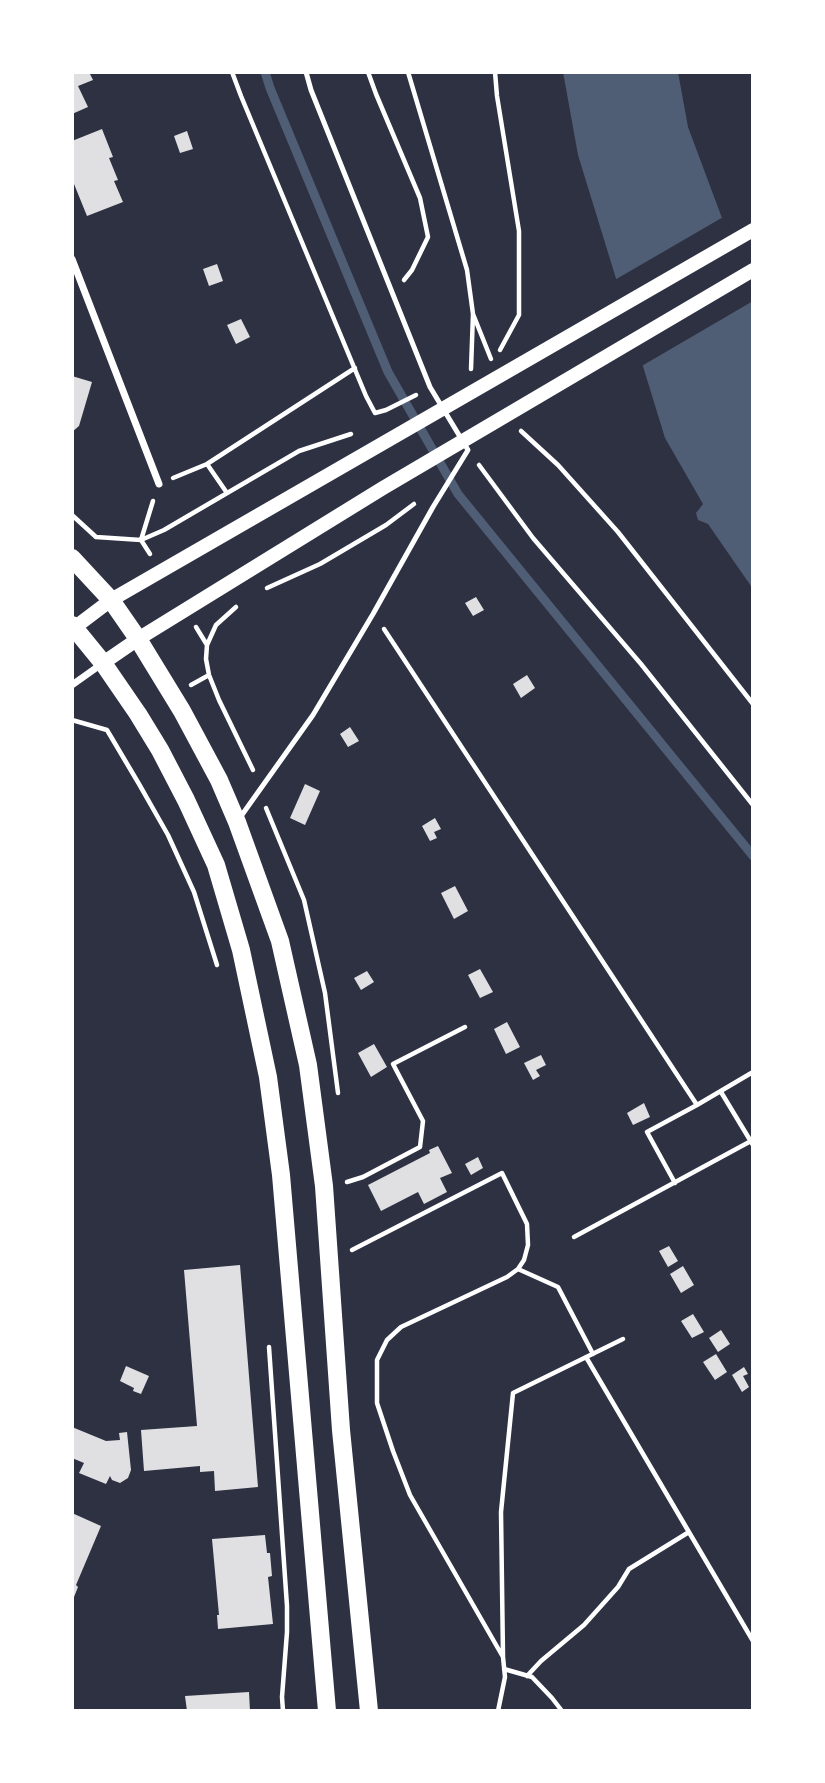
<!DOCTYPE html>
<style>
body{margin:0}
#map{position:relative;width:825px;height:1783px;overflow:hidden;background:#2d3142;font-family:"Open Sans",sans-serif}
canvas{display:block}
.frame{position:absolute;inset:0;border:74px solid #fff;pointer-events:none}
</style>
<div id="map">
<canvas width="825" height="1783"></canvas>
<div class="frame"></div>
</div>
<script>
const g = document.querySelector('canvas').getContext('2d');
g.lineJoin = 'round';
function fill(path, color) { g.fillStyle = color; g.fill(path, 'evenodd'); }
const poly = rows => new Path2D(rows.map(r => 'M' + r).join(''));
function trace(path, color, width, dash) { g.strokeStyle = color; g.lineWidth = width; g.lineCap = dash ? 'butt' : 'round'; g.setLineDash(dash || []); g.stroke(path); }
fill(poly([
 [563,72,678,72,688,127,753,301,753,589,708,524,698,520,696,513,703,504,665,438,578,155]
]), '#4f5d75');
fill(poly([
 [725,216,753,291,753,301,640,367,613,281]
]), '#2d3142');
trace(poly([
 [265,72,270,88,388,372,458,494,753,856]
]), '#4f5d75', 9);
fill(poly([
 [72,72,89,72,93,80,78,86,88,107,72,114],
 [102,129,113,157,109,158,118,180,114,181,123,202,87,216,72,179,72,141],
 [187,131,193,149,180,153,174,136],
 [217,264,223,281,209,286,203,269],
 [241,319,250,337,236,344,227,325],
 [72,376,92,382,79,426,72,432],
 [476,597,484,610,473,616,465,603],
 [527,675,535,688,521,698,513,684],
 [350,727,359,741,348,747,340,734],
 [305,784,320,791,305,825,290,818],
 [435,818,441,829,434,832,437,838,430,841,422,826],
 [455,886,468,911,454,919,441,893],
 [480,969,493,992,480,998,468,975],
 [367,971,374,982,361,990,354,978],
 [507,1022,520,1047,506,1054,494,1029],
 [374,1044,387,1067,371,1077,358,1053],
 [541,1055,546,1065,536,1070,540,1076,533,1080,524,1063],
 [644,1103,650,1117,633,1125,627,1113],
 [438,1146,452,1173,440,1178,447,1192,424,1204,418,1192,381,1211,368,1185,430,1153,429,1150],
 [478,1157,483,1168,471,1175,465,1164],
 [669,1246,678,1261,668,1267,659,1251],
 [240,1265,258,1487,215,1491,214,1471,200,1472,200,1466,144,1471,141,1430,197,1426,184,1270],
 [683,1266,694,1285,681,1293,670,1274],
 [693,1314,704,1332,692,1338,681,1321],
 [721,1330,730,1344,718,1352,709,1338],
 [716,1354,727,1372,715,1380,703,1362],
 [126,1366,149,1376,141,1394,133,1391,134,1388,120,1381],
 [744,1367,748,1374,743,1376,749,1387,742,1392,732,1375],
 [72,1427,106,1441,120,1440,119,1433,127,1432,131,1470,128,1478,120,1483,112,1480,110,1476,106,1484,79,1473,84,1463,72,1458],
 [72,1513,101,1526,76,1585,78,1587,72,1602],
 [265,1535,267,1553,270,1553,272,1576,268,1577,273,1624,218,1629,217,1615,219,1615,212,1539],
 [249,1692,250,1711,187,1711,185,1696]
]), '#e0e0e3');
trace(poly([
 [232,72,241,96,366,396,375,413,386,410,416,395],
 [368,72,376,94,420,198,428,237,412,270,404,280],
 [408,72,467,270,473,314,471,369],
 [495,72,497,96,519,231,519,315,500,350],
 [473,314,491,359],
 [521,431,558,465,618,532,753,704],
 [207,464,227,493],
 [479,465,533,538,641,664,753,805],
 [173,478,207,464,355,368],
 [72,515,96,537,141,540,164,530,299,451,351,434],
 [150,554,141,540,153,501],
 [267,588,320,564,386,525,414,504],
 [236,607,216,625,207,645,206,659,209,675,219,700,253,770],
 [196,627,207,645],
 [384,629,697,1105,753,1072],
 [191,685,209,675],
 [72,720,107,730,139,784,168,835,194,892,217,965],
 [266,808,304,900,325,993,338,1093],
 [721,1092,753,1145],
 [347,1182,363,1177,420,1147,423,1121,393,1064,465,1027],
 [675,1183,647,1132,697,1105],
 [574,1237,751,1141],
 [352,1250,502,1173,527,1224,528,1245,524,1260,518,1269,507,1277,401,1327,387,1340,377,1360,377,1403,393,1451,410,1495,503,1657,505,1677,498,1711],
 [518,1269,558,1287,593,1354],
 [269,1347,287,1606,287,1632,282,1697,283,1711],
 [586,1357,753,1641],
 [503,1656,501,1512,513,1393,623,1339],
 [504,1669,532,1677,552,1698,562,1711],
 [527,1676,541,1661,584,1625,618,1587,629,1569,689,1532]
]), '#fff', 4.5);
trace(poly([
 [239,819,313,715,373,614,433,507,468,450,430,387,311,90,306,72]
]), '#fff', 5);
trace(poly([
 [72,259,159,484],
 [72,685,103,663]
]), '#fff', 7);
trace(poly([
 [74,628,111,600,753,230],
 [103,663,138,639,383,488,753,270]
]), '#fff', 14);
trace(poly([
 [72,558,111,600,138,639,182,711,219,780,237,822,280,941,308,1065,324,1186,341,1430,369,1711],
 [72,625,103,663,138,714,160,750,186,800,216,865,241,950,268,1077,281,1175,327,1711]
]), '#fff', 18);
</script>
